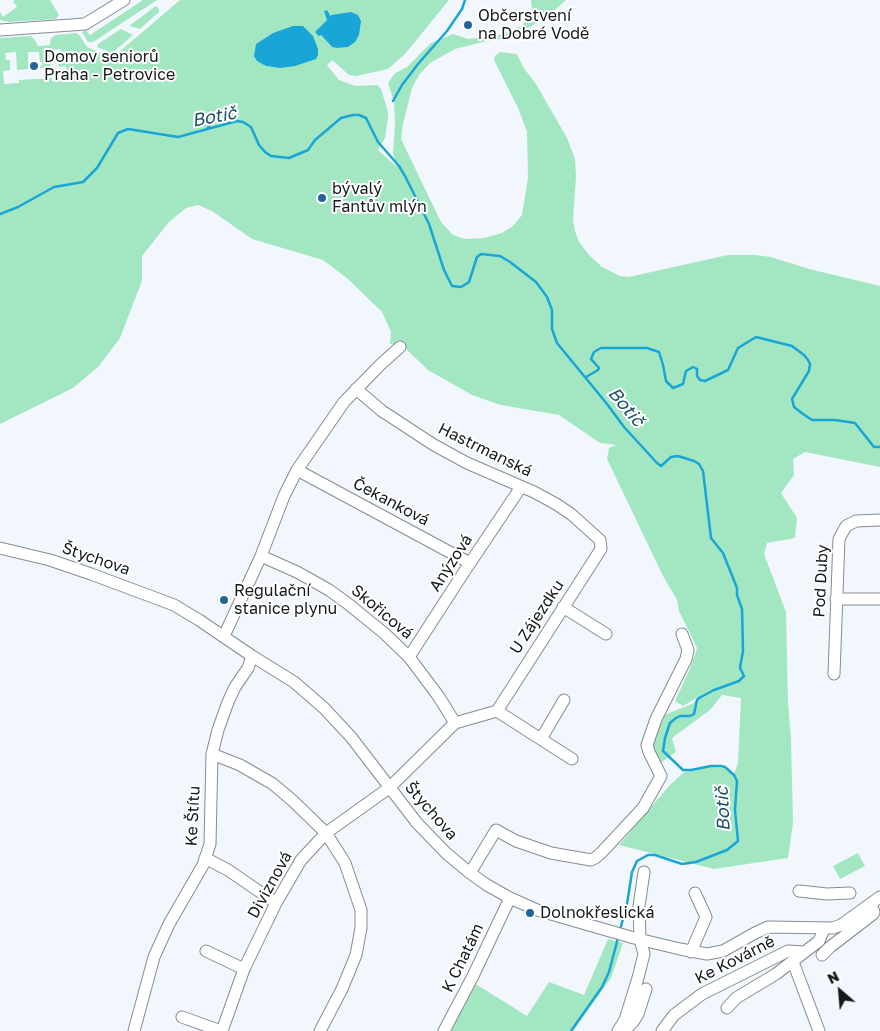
<!DOCTYPE html>
<meta charset="utf-8">
<style>
body{margin:0}
#map{position:relative;width:880px;height:1031px;overflow:hidden;background:#f2f7fd;font-family:"Golos Text",sans-serif}
canvas{display:block}
.north{position:absolute;left:815px;top:966px;width:50px;height:50px;-webkit-text-stroke:4px #fff;paint-order:stroke;rotate:333deg;font-size:14px;font-weight:700;line-height:20px;text-align:center;color:#16191c}
.north::after{content:'';display:block;margin:auto;width:18px;height:22px;background:#16191c;clip-path:polygon(50% 0,100% 100%,50% 72%,0 100%)}
</style>
<div id="map">
<canvas width="880" height="1031"></canvas>
<div class="north">N</div>
</div>
<script>
const g = document.querySelector('canvas').getContext('2d');
g.lineJoin = 'round';
function fill(path, color) { g.fillStyle = color; g.fill(path, 'evenodd'); }
const poly = rows => new Path2D(rows.map(r => 'M' + r).join(''));
function trace(path, color, width, dash) { g.strokeStyle = color; g.lineWidth = width; g.lineCap = dash ? 'butt' : 'round'; g.setLineDash(dash || []); g.stroke(path); }
function label(font, color, halo, rows, align = 'center') {
  g.font = font + ' "Golos Text",sans-serif'; g.lineWidth = 4; g.setLineDash([]); g.textBaseline = 'middle'; g.strokeStyle = halo; g.fillStyle = color; for (const [text, x, y, turn = 0] of rows) {
    g.save(); g.translate(x, y); g.rotate((+turn || 0) * Math.PI / 180); g.textAlign = isNaN(turn) ? turn : align; if (halo) g.strokeText(text, 0, 0); g.fillText(text, 0, 0); g.restore();
  }
}
fill(poly([
 [15,0,50,0,59,15,56,19,9,22,0,20,0,12,3,17,17,7,13,1],
 [143,0,157,0,93,42,88,42,82,32,86,30,90,35],
 [180,0,449,0,405,54,388,69,356,76,349,75,332,60,327,65,339,80,355,86,377,85,381,89,388,112,388,117,385,138,378,150,396,166,393,153,395,124,394,102,388,83,395,73,407,67,431,43,453,34,468,39,496,36,522,26,532,9,531,0,566,0,549,15,514,37,487,41,455,49,430,63,419,75,412,88,403,124,401,139,441,222,453,235,465,239,484,238,502,233,513,226,522,215,528,178,527,132,518,108,494,60,495,56,500,52,517,54,523,67,536,84,567,138,575,159,576,177,573,220,575,231,579,242,589,255,602,267,620,276,629,277,728,255,755,255,771,257,809,269,880,286,880,467,805,452,793,459,794,475,781,493,797,518,795,538,767,543,764,554,786,612,788,703,791,738,793,823,788,858,714,869,619,845,669,786,684,772,711,767,725,768,734,774,738,763,741,698,722,695,710,710,672,738,676,752,659,764,654,751,653,738,664,715,694,703,698,697,683,706,675,701,689,671,697,648,679,611,677,600,663,576,607,459,609,448,616,445,600,443,559,415,501,405,472,395,428,370,403,346,390,344,391,332,382,312,348,279,323,260,252,239,212,211,198,205,186,208,169,222,142,256,142,281,120,338,99,366,73,388,0,424,0,38,31,36,35,40,38,46,50,45,51,38,56,35,76,33,80,36,87,47,112,58],
 [327,10,331,19,341,48,332,47,317,31,328,20,324,11],
 [303,26,315,40,280,68,266,66,256,44,273,33],
 [50,49,57,50,57,49,61,49,61,56,58,57,59,67,66,66,67,80,52,81,52,78,19,80,19,83,4,84,3,71,10,70,10,60,6,60,5,53,16,52,17,70,28,69,28,52,39,52,40,62,42,62,43,65,40,66,40,68,51,67],
 [156,6,159,9,159,12,140,29,129,26],
 [121,29,133,35,112,53,97,47,98,44],
 [858,853,865,866,840,879,833,866],
 [608,939,623,943,611,978,573,1031,450,1031,474,983,527,1016,549,982,584,995]
]), '#a3e6c2');
fill(poly([
 [327,10,331,17,331,15,351,12,358,15,361,21,359,35,355,42,348,47,337,48,332,47,321,35,319,36,315,32,327,20,324,11],
 [293,26,303,26,313,36,318,49,318,55,316,59,295,66,280,68,266,66,257,61,254,56,256,44,273,33]
]), '#19a6d6');
trace(poly([
 [393,101,402,85,418,64,447,31,462,9,465,0],
 [207,129,216,116],
 [0,214,18,207,54,187,83,182,97,168,118,133,128,129,178,137,237,121,243,122,251,127,259,145,265,152,271,156,289,158,308,150,315,140,341,118,353,115,359,115,366,118,378,142,399,166,405,176,429,224,444,270,452,286,461,287,469,282,477,257,481,254,500,256,510,262,536,282,547,297,552,310,552,329,557,343,607,404,624,427,657,463,661,466,671,457,678,456,694,461,699,464,703,471,711,538,723,553,737,588,737,595,742,609,743,651,740,668,744,676,739,681,714,690,699,698,697,700,694,714,690,716,680,716,676,718,670,723,665,738,663,751,683,770,691,770,711,766,721,766,725,767,734,775,737,781,735,810,738,841,727,850,696,862,682,864,655,855,648,855,637,861,632,872,627,904,620,930],
 [586,377,598,370,599,368,591,359,594,352,601,348,647,348,659,352,663,365,666,381,673,388,683,384,686,371,693,367,697,369,697,376,700,380,705,381,728,370,738,348,756,337,792,346,804,355,808,360,810,364,809,371,792,399,794,407,803,414,812,420,835,420,855,423,874,447,880,447],
 [571,1031,602,987,609,972,618,938]
]), '#19a6d6', 2.5);
const minor = poly([
 [0,30,85,24,124,0],
 [297,470,470,563],
 [0,548,50,560,91,574,174,605,199,620,252,656,294,682,324,708,351,737,417,823,446,853,470,873,487,885,510,898,537,910,634,938,680,949,707,954,723,951,755,933,768,927,833,928,841,925,880,897],
 [261,556,297,572,329,590,347,603,384,633,409,657,439,697,455,723],
 [836,599,880,599],
 [563,607,606,634],
 [224,636,261,556,284,496,297,470,344,402,380,365,400,347],
 [409,657,464,572,521,487],
 [834,674,839,539,846,526,856,521,880,520],
 [497,711,572,759],
 [541,739,564,700],
 [212,754,240,765,273,784,293,801,326,833,345,863,361,910,361,928,356,955,342,989,320,1031],
 [205,858,228,870,276,903],
 [470,873,496,830,516,841,551,853,591,860,595,858,601,853,643,808,661,776,649,752,647,745,656,719,686,659,688,650,682,634],
 [799,891,827,894,850,893],
 [206,951,244,969],
 [691,952,706,917,695,893],
 [822,955,830,947,873,914,874,912,871,904],
 [793,962,819,1031],
 [727,1008,736,998,776,974,819,941,824,929],
 [182,1017,221,1031],
 [134,1031,154,957,169,924,203,865,210,844,212,754,218,730,228,702,235,687,248,668,252,656],
 [222,1031,244,969,276,903,301,860,326,833,389,788,455,723,497,711,601,549,600,540,571,514,556,504,534,492,467,463,434,445,382,411,356,389],
 [444,1031,473,976,510,898],
 [618,1031,625,1020,638,978,644,954,640,939,639,906,644,872],
 [624,1031,633,1022,638,1014,646,989],
 [662,1031,674,1015,702,994,788,951,804,952]
]);
trace(minor, '#858c95', 13);
trace(minor, '#fff', 11);
for (const [x, y, r, color] of [
 [468,25,5,"#22659a"],
 [34,66,5,"#22659a"],
 [322,198,5,"#22659a"],
 [224,600,5,"#22659a"],
 [530,913,5,"#22659a"]
]) { const dot = new Path2D(); dot.arc(x, y, r, 0, 2 * Math.PI); g.fillStyle = color; g.fill(dot); trace(dot, '#fff', 2); }
label('16px', '#16191c', '#fff', [
 ["Občerstvení",478,16],
 ["na Dobré Vodě",478,34],
 ["Domov seniorů",44,57],
 ["Praha - Petrovice",44,75],
 ["bývalý",332,189],
 ["Fantův mlýn",332,207],
 ["Regulační",234,591],
 ["stanice plynu",234,609],
 ["Dolnokřeslická",540,913]
], 'left');
label('16px', '#16191c', '#fff', [
 ["Hastrmanská",485,450,26],
 ["Čekanková",391,502,28],
 ["Štychova",96,559,19],
 ["Anýzová",451,563,-57],
 ["Pod Duby",821,581,-87],
 ["Skořicová",382,612,40],
 ["U Zájezdku",537,617,-57],
 ["Štychova",431,811,49],
 ["Ke Štítu",193,816,-87],
 ["Diviznová",270,885,-61],
 ["K Chatám",463,958,-64],
 ["Ke Kovárně",735,960,-27]
]);
label('italic 18px', '#1f5166', '#fff', [
 ["Botič",214,117,-11],
 ["Botič",626,407,50],
 ["Botič",723,809,-93]
]);
</script>
